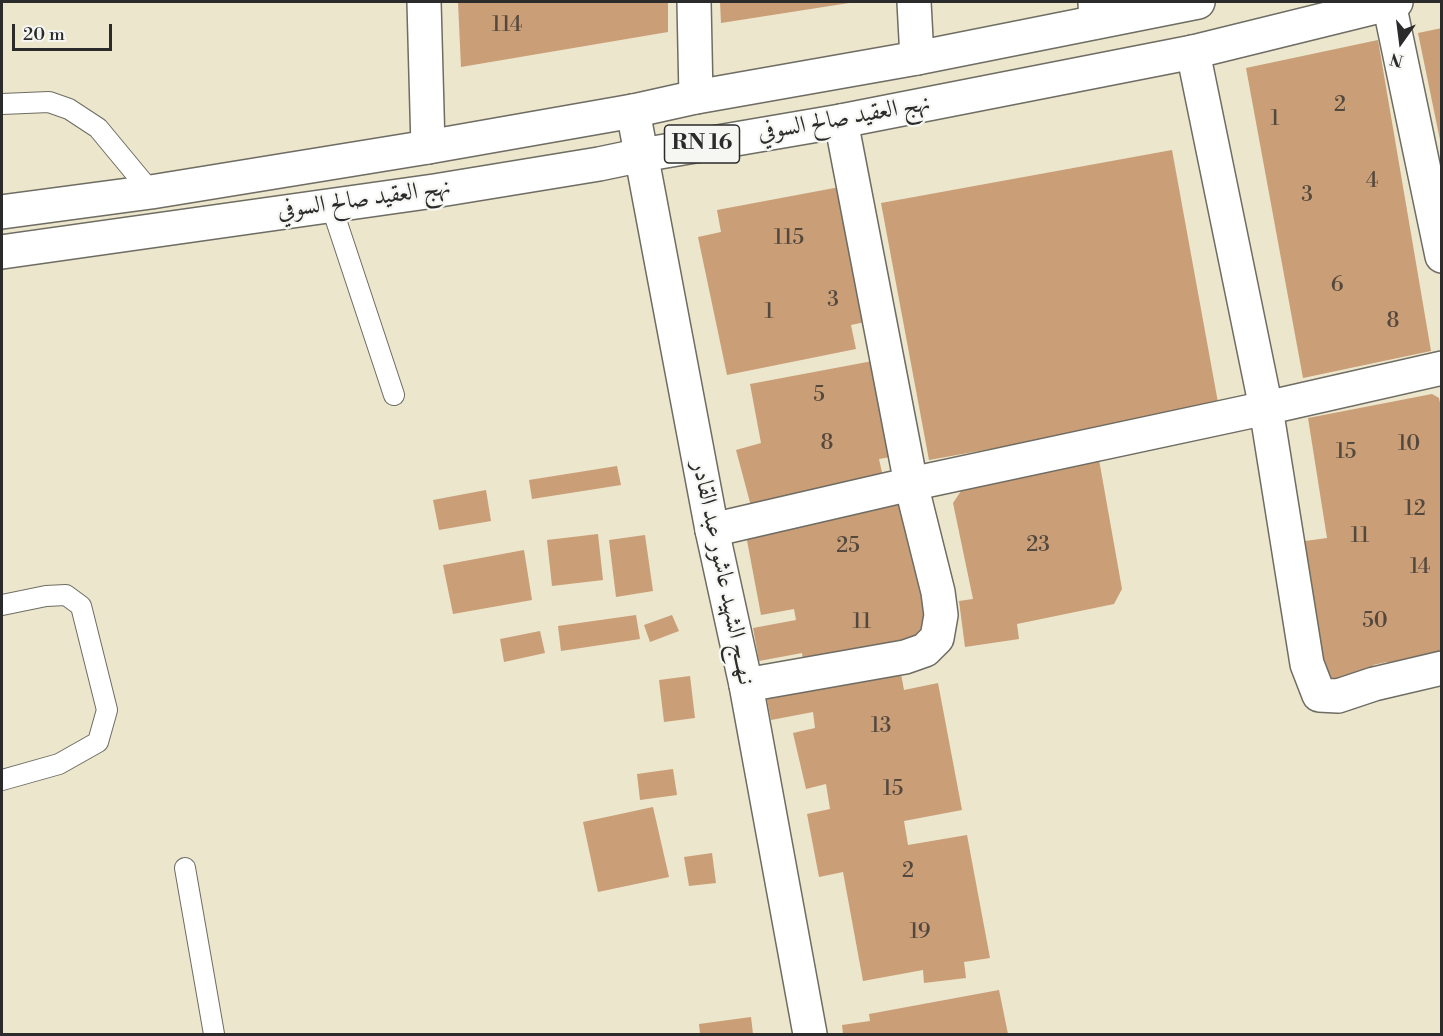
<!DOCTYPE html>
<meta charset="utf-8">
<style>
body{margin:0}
#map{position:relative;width:1443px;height:1036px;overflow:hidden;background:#ebe6cc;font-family:"Libre Bodoni",serif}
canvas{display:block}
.frame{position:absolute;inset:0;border:3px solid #2b2b2b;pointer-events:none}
.north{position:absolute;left:1371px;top:12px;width:60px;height:60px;-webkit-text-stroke:4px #f6f6f2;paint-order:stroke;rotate:194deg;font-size:16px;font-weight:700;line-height:24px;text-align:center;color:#2b2b2b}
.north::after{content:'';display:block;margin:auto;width:21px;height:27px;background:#2b2b2b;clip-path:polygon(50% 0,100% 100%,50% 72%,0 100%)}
.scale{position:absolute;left:12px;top:24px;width:100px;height:27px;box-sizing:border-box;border:3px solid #2b2b2b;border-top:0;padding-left:8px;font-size:18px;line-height:21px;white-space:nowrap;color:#2b2b2b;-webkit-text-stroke:4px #f6f6f2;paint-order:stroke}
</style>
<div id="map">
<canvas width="1443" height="1036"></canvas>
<div class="frame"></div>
<div class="north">N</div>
<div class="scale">20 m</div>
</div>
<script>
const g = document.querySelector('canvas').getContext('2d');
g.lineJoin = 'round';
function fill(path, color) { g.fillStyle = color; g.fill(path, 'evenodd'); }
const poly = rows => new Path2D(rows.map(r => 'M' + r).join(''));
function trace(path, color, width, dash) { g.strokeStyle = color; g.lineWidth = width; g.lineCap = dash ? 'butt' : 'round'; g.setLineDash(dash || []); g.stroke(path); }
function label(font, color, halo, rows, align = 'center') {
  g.font = font + ' "Libre Bodoni",Amiri,serif'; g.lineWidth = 4.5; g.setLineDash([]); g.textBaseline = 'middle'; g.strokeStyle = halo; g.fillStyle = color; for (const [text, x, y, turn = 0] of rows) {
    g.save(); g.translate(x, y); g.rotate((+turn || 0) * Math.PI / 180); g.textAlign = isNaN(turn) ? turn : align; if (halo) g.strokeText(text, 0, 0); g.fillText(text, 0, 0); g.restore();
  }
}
fill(poly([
 [458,2,668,2,668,32,461,67],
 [720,2,849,2,849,3,721,23],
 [1442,28,1442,140,1440,140,1418,33],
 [1378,40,1431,351,1303,378,1246,68],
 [1172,150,1219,408,929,460,881,203],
 [845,186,870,321,851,325,856,349,727,375,698,237,721,232,717,210],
 [878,360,896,456,879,459,883,477,752,510,736,450,761,443,750,384],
 [1432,394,1439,398,1442,413,1442,663,1388,670,1387,662,1373,665,1375,681,1319,689,1298,542,1327,538,1308,418],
 [1098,454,1122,589,1114,604,1017,624,1019,639,965,647,959,601,973,599,953,503,967,482],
 [617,466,621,485,532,499,529,480],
 [486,490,491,521,439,530,433,500],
 [904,496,933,649,805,672,802,653,759,661,753,628,796,620,794,609,761,615,746,535],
 [598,534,603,580,552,586,547,540],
 [645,535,653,591,616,597,609,540],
 [524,550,532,600,453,614,443,565],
 [636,615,640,639,561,651,558,626],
 [672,615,679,631,650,642,644,625],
 [540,631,545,653,504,662,500,639],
 [899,663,904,690,938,683,962,810,904,821,908,845,967,835,990,958,964,962,966,978,924,983,923,970,863,981,843,872,819,877,807,814,830,809,826,784,806,789,793,733,815,728,813,712,771,720,765,689],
 [690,676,695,718,664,722,659,680],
 [673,769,677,795,640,800,637,774],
 [653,807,669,877,598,892,583,822],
 [712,853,716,883,689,886,684,857],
 [999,990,1008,1034,843,1034,842,1025,870,1021,869,1014],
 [751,1017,753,1034,700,1034,699,1024]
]), '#ca9e77');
const service = poly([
 [2,104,49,102,69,109,98,128,151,192],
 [331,205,394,395],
 [2,605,46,596,66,595,81,606,107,710,98,742,59,764,2,780],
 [185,868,214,1034]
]);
const minor = poly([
 [424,2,428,147],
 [694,2,696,97],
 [914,2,917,58],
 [1095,2,1096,22],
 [1389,3,1442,256],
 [1442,368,1266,408,1307,664,1319,695,1338,696,1374,684,1442,668],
 [712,530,911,484,1266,408,1193,52],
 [746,685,905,657,925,650,937,638,941,615,938,592,911,484,841,121]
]);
const secondary = poly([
 [633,111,712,530,746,685,810,1034]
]);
const primary = poly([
 [2,212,151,192,428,147,633,111,696,97,917,58,1198,2],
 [2,252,434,191,599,164,642,155,841,121,1193,52,1396,2]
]);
trace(service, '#6e6c63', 22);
trace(minor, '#6e6c63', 36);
trace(secondary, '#6e6c63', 36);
trace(primary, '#6e6c63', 36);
trace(service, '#fff', 20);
trace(minor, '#fff', 33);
trace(secondary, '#fff', 33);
trace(primary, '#fff', 33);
label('21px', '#53483e', null, [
 ["114",507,26],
 ["2",1340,106],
 ["1",1275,120],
 ["4",1372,182],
 ["3",1307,196],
 ["115",789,239],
 ["6",1337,286],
 ["3",833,301],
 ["1",769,313],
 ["8",1393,322],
 ["5",819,396],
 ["8",827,444],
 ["10",1409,445],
 ["15",1346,453],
 ["12",1415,510],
 ["11",1360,537],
 ["23",1038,546],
 ["25",848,547],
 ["14",1420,568],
 ["50",1375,622],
 ["11",862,623],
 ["13",881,727],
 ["15",893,790],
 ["2",908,872],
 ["19",920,933]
]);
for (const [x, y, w] of [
 [702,144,75]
]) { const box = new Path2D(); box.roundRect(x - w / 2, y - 19, w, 38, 4.5); g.fillStyle = '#f6f6f2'; g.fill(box); trace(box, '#2b2b2b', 1.5); }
label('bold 22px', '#2b2b2b', null, [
 ["RN 16",702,144]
]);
label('24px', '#2b2b2b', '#f6f6f2', [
 ["نهج العقيد صالح السوفي",844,119,-10],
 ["نهج العقيد صالح السوفي",364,200,-8],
 ["نـهــج الشهيد عاشور عبد القادر",722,573,78]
]);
</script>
